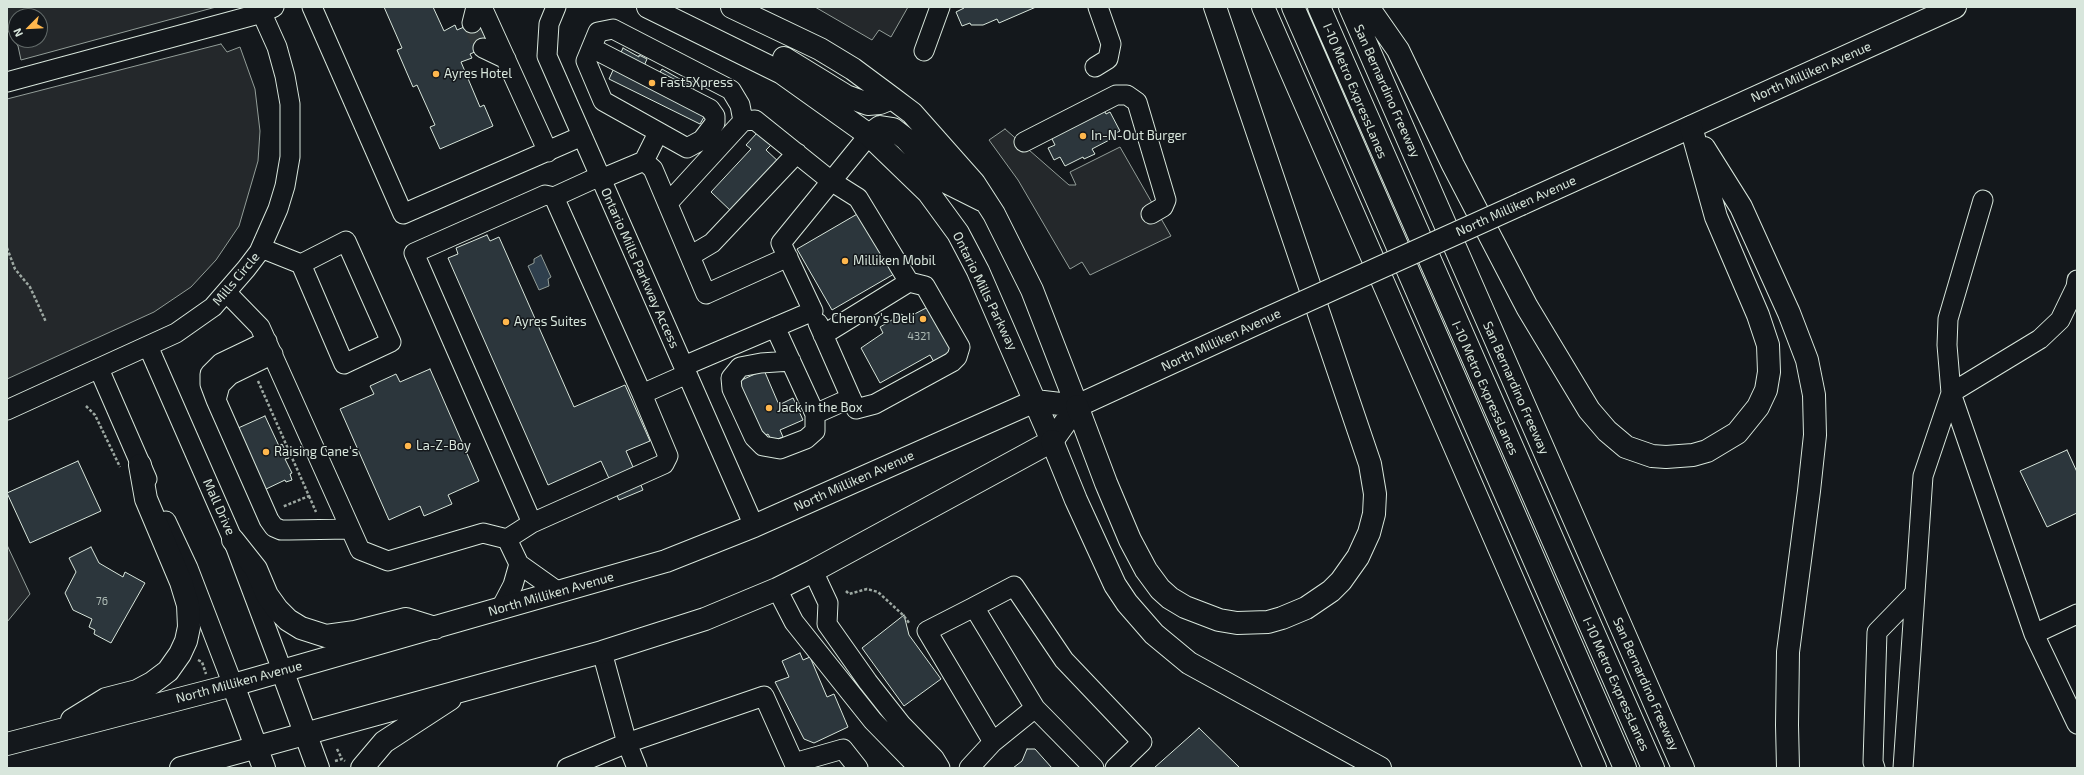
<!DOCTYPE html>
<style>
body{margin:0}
#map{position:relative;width:2084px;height:775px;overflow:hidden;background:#14181c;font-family:"Exo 2",sans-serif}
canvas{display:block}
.frame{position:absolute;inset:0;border:8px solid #d8e6dc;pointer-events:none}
.north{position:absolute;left:8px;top:8px;width:40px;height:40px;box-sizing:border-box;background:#14181c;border:1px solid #626a69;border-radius:50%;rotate:246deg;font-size:11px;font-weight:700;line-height:16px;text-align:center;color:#d8e6dc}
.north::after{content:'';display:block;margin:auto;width:14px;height:18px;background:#ffb74d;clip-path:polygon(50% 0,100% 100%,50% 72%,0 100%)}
</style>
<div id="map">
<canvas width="2084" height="775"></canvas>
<div class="frame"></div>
<div class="north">N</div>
</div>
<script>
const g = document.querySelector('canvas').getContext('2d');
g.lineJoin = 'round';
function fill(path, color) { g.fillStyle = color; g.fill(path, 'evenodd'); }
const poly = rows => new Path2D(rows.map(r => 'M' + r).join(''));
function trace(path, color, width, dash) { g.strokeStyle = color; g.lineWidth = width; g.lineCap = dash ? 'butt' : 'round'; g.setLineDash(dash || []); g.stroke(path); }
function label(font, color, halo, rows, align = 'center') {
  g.font = font + ' "Exo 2",sans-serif'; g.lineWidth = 3; g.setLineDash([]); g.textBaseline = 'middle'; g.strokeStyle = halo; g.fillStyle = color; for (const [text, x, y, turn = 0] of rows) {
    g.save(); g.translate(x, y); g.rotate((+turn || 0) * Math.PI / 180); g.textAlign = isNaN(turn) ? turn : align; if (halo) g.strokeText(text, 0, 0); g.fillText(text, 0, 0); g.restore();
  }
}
const parking = poly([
 [7,7,216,7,21,60,18,46,7,29,7,7],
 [16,16,40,16,40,40,16,40,16,16],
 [815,7,908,7,891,37,879,30,872,40,815,7],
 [221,44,227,52,240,47,255,89,260,131,258,161,239,226,216,260,191,287,154,312,7,379,7,99,221,44],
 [1005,129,1069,185,1076,185,1070,172,1120,147,1171,236,1090,275,1082,262,1070,269,1018,180,989,140,1005,129],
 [7,545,30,594,7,622,7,545]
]);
fill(parking, '#24282b');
trace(parking, '#939e99', 1);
const water = poly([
 [541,255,551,277,548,279,549,286,539,290,528,266,534,263,534,259,541,255]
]);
fill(water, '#2f3f4d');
trace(water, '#939e99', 1);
const building = poly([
 [384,7,433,7,444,31,455,25,457,30,485,18,496,43,470,54,472,58,461,62,480,107,484,105,493,126,440,149,430,127,435,125,417,85,413,87,397,50,402,48,384,7],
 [963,7,1036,7,999,23,997,19,983,25,971,25,970,23,962,26,956,12,964,8,963,7],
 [623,48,639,57,639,55,647,59,644,66,659,74,662,69,694,87,693,91,704,117,700,124,609,79,623,48],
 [1103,108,1106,114,1110,112,1120,131,1114,134,1115,137,1092,149,1095,154,1084,159,1083,157,1065,166,1060,157,1054,160,1048,148,1055,145,1050,135,1103,108],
 [757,133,771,145,766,150,780,163,733,213,711,192,751,149,746,145,757,133],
 [859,213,894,274,832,310,797,249,859,213],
 [487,235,490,241,499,237,574,407,625,385,650,441,626,451,643,490,619,500,601,461,548,485,448,258,458,254,456,248,487,235],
 [928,307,964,342,934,362,930,355,880,383,861,348,883,333,880,327,902,314,905,319,928,307],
 [430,369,479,481,448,495,452,504,424,516,420,506,389,520,340,409,374,394,370,386,396,374,400,382,430,369],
 [764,370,779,405,793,398,803,420,780,430,783,437,772,441,768,434,760,438,735,383,764,370],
 [265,416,279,446,282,444,289,458,285,459,292,473,290,474,292,480,286,482,285,480,264,490,236,429,265,416],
 [2067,450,2077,472,2077,513,2047,527,2020,471,2067,450],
 [78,461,101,511,30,543,7,493,78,461],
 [91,547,99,563,123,577,125,572,145,583,111,643,94,634,95,630,89,627,92,619,73,610,65,593,76,572,69,558,91,547],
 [904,615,909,635,941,679,904,706,862,648,904,615],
 [800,653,803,660,810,657,827,697,834,694,848,727,814,743,804,739,775,682,789,677,782,661,800,653],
 [1199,728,1240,768,1154,768,1199,728],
 [1027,749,1035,749,1052,768,1013,768,1022,761,1027,749]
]);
fill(building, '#2c363c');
trace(building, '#d8e6dc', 1);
trace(poly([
 [472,23,483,48]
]), '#313739', 19, [19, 10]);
const minor = poly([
 [312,7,403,214,582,136],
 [482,7,548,152],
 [556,7,549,24,547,56,754,526],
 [472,23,476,7],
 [483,48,506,59],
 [592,48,710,109,715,116,715,123,702,140,687,148,603,101,586,61,598,32,613,29,731,90,740,105,743,121],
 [924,51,940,7],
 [1095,67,1108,59,1111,44,1098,7],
 [7,82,262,13,274,7],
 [1024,142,1116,95,1127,95,1137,102,1166,200,1163,207,1151,214],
 [644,161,658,133],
 [601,179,644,161,653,169,706,294,788,257],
 [554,197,642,394],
 [1983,200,1948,319,1947,345,1951,393,2034,634],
 [668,203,743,121,755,120,831,181,858,198,909,282,823,335],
 [261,248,301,264,344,364,391,342,346,241,301,264],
 [690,256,712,243,797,153],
 [226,292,260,327,360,550,388,561,483,533,507,539],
 [775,327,815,414,851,398,818,323],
 [267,341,221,363,210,374,210,384,216,400,269,520,274,527,281,530,289,530,350,529],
 [148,346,233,540,282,670],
 [791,361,761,363,740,367,731,378,732,389,754,437,763,446,780,449,806,439,815,431,815,414],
 [684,366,813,311,781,243,869,135],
 [99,369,147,479],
 [851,398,856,409,875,404,952,362,957,357,960,347,925,286,909,282],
 [216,400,220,385,230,375,273,354],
 [7,410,176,333,213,307,246,269,259,252,278,209,285,186,290,157,290,104,285,76,277,47,259,7],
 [166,521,188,568,233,685],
 [532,523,414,253,545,195,554,197,600,176],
 [813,571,828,603,827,624,868,682,901,724,934,758,940,768],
 [777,589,794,622,873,721,919,768],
 [557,591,519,564,507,539,532,523,664,464,668,456,642,394,687,374],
 [974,607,927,631,993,742],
 [501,608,513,585,519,564],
 [2077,614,2034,634,2077,724],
 [602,652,627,743,764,696,794,763,843,749,858,768],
 [567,768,627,743,637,768],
 [969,768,993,742,1035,708],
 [1094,768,1035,708,974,607,1014,586,1064,660,1142,742,1115,768],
 [1875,768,1873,762,1877,632,1915,593],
 [1903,768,1923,476,1951,393,2040,339,2060,320,2076,287,2077,280]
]);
const major = poly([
 [648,7,782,73,869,135,928,192,958,233,978,271,1052,441],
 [732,7,820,49,853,69,892,98,912,113,974,183,994,214,1032,290,1077,406],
 [784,58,846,96,868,104,880,103,892,98],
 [869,135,880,127,893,129,906,139,944,181,982,200],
 [1521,204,1955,7],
 [233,540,256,569,267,595,277,609,288,620,301,628,326,636,355,632,406,619,435,628],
 [282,670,318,768],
 [233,685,264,768],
 [72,720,106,699,137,691,152,683,168,671,180,654,186,641,189,627,188,605,181,582,146,499,140,465],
 [7,744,233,685,666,561,754,526,1035,401,1077,406],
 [181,768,602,652,705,619,777,589,813,571,1052,441,1077,406,1264,320],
 [362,768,384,742,450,699]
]);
const highway = poly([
 [1263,7,1595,768],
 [1293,7,1625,768],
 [1319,7,1653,768],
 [1350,7,1683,768],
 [1368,7,1398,50,1453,165,1527,307,1589,410,1607,431,1626,447,1652,456,1666,457,1693,455,1707,451,1737,433,1758,407,1766,390,1769,372,1768,345,1758,315,1716,217,1691,127],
 [1704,148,1741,207,1789,313,1807,360,1814,395,1815,435,1809,491,1788,652,1787,725,1788,768],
 [1077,406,1106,483,1130,540,1146,570,1160,589,1170,598,1185,607,1219,620,1237,623,1268,622,1282,618,1306,608,1331,591,1341,581,1358,557,1369,533,1374,514,1375,494,1370,464,1215,7],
 [1052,441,1076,500,1115,585,1127,603,1154,634,1189,663,1380,768]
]);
trace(minor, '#d8e6dc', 21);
trace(major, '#d8e6dc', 24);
trace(highway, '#d8e6dc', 24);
trace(poly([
 [7,248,15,269,30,287,46,322],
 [258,381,309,496,282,507],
 [86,406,95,415,120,467],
 [309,496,316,512],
 [846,591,849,594,867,589,878,592,903,615,910,624],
 [198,660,202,662,206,674],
 [337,749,342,759],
 [335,761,342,759,345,761]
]), '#9da8a2', 2.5, [3, 2]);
trace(minor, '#14181c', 19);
trace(major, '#14181c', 22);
trace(highway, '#14181c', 22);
const majorBridge = poly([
 [1264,320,1521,204]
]);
trace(majorBridge, '#d8e6dc', 24, []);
trace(majorBridge, '#14181c', 22);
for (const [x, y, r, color] of [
 [436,74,4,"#ffb74d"],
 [652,83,4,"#ffb74d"],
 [1083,136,4,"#ffb74d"],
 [845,261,4,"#ffb74d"],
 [923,319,4,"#ffb74d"],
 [506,322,4,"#ffb74d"],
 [769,408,4,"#ffb74d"],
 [408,446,4,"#ffb74d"],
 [266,452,4,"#ffb74d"]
]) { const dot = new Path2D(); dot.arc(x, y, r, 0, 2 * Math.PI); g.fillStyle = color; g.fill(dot); trace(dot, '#14181c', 1.5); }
label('11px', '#adbab4', null, [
 ["4321",919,336],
 ["76",102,601]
]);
label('13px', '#d8e6dc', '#14181c', [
 ["North Milliken Avenue",1811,72,-24],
 ["I-10 Metro ExpressLanes",1355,91,67],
 ["San Bernardino Freeway",1387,91,66],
 ["North Milliken Avenue",1516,206,-24],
 ["Ontario Mills Parkway Access",640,268,66],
 ["Mills Circle",236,279,-50],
 ["Ontario Mills Parkway",985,291,64],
 ["North Milliken Avenue",1221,340,-25],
 ["I-10 Metro ExpressLanes",1485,388,66],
 ["San Bernardino Freeway",1516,388,66],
 ["North Milliken Avenue",854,481,-24],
 ["Mall Drive",219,507,66],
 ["North Milliken Avenue",551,594,-16],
 ["North Milliken Avenue",239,682,-15],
 ["I-10 Metro ExpressLanes",1616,684,66],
 ["San Bernardino Freeway",1646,684,66]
]);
label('13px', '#d8e6dc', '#14181c', [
 ["Ayres Hotel",444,74],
 ["Fast5Xpress",660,83],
 ["In-N-Out Burger",1091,136],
 ["Milliken Mobil",853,261],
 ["Cherony's Deli",915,319,"right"],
 ["Ayres Suites",514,322],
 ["Jack in the Box",777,408],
 ["La-Z-Boy",416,446],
 ["Raising Cane's",274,452]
], 'left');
</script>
